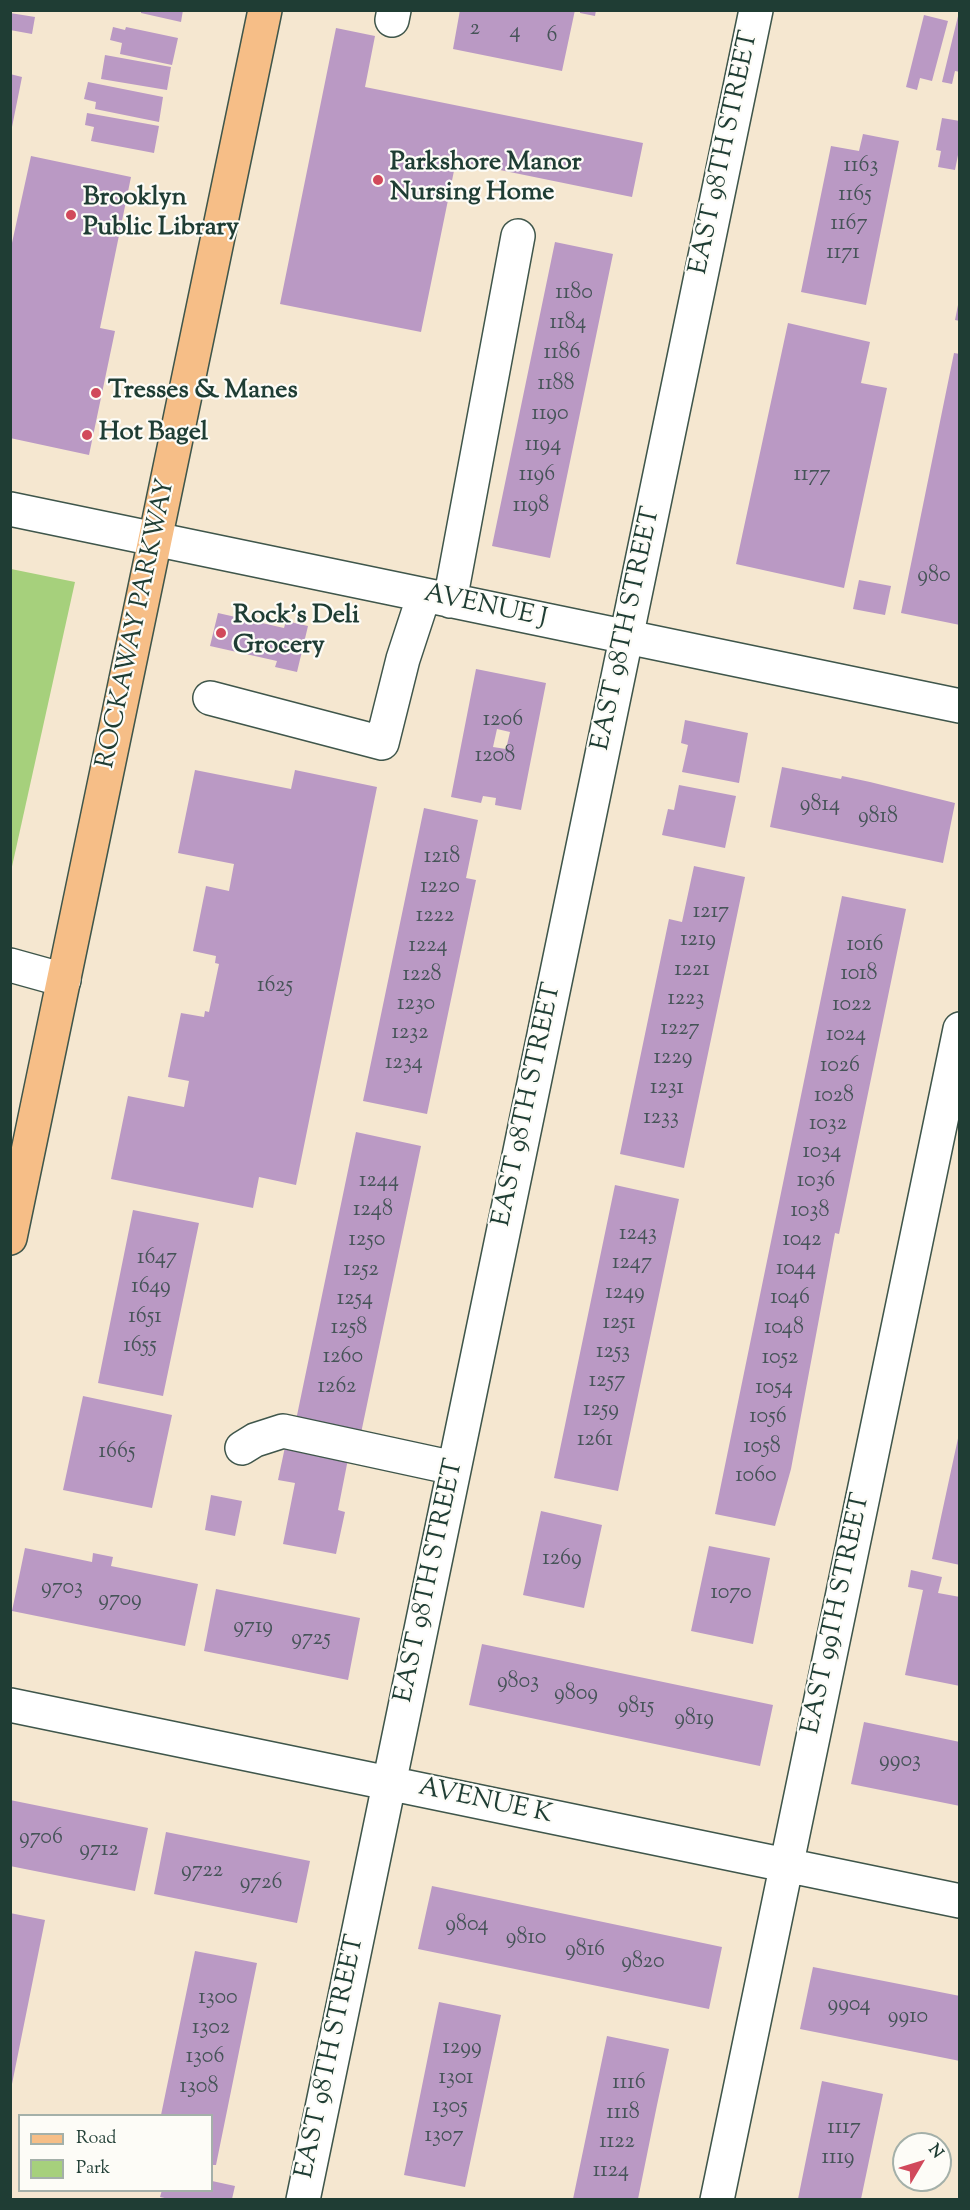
<!DOCTYPE html>
<style>
body{margin:0}
#map{position:relative;width:970px;height:2210px;overflow:hidden;background:#f5e7d0;font-family:"Sorts Mill Goudy",serif}
canvas{display:block}
.frame{position:absolute;inset:0;border:12px solid #1f3d34;pointer-events:none}
.legend{position:absolute;left:18px;top:2114px;width:195px;height:78px;box-sizing:border-box;background:#fdfcf7;border:2px solid #a4b0a9;margin:0;padding:8px 10px;list-style:none;font-size:18px;color:#1f3d34}
.legend li{display:flex;align-items:center;gap:12px;height:30px}
.legend b{width:30px;border:2px solid #a4b0a9}
.north{position:absolute;left:892px;top:2132px;width:60px;height:60px;box-sizing:border-box;background:#fdfcf7;border:2px solid #a4b0a9;border-radius:50%;rotate:52deg;font-size:16px;font-weight:700;line-height:24px;text-align:center;color:#1f3d34}
.north::after{content:'';display:block;margin:auto;width:21px;height:27px;background:#d1495b;clip-path:polygon(50% 0,100% 100%,50% 72%,0 100%)}
</style>
<div id="map">
<canvas width="970" height="2210"></canvas>
<div class="frame"></div>
<ul class="legend">
<li><b style="height:8px;background:#f6be87"></b>Road</li>
<li><b style="height:16px;background:#a6d07c"></b>Park</li>
</ul>
<div class="north">N</div>
</div>
<script>
const g = document.querySelector('canvas').getContext('2d');
g.lineJoin = 'round';
function fill(path, color) { g.fillStyle = color; g.fill(path, 'evenodd'); }
const poly = rows => new Path2D(rows.map(r => 'M' + r).join(''));
function trace(path, color, width, dash) { g.strokeStyle = color; g.lineWidth = width; g.lineCap = dash ? 'butt' : 'round'; g.setLineDash(dash || []); g.stroke(path); }
function label(font, color, halo, rows, align = 'center') {
  g.font = font + ' "Sorts Mill Goudy",serif'; g.lineWidth = 4.5; g.setLineDash([]); g.textBaseline = 'middle'; g.strokeStyle = halo; g.fillStyle = color; for (const [text, x, y, turn = 0] of rows) {
    g.save(); g.translate(x, y); g.rotate((+turn || 0) * Math.PI / 180); g.textAlign = isNaN(turn) ? turn : align; if (halo) g.strokeText(text, 0, 0); g.fillText(text, 0, 0); g.restore();
  }
}
fill(poly([
 [11,569,75,582,11,871,10,569]
]), '#a6d07c');
fill(poly([
 [141,10,183,10,181,22,141,13],
 [460,10,575,10,562,71,453,49],
 [580,10,596,10,595,16,580,13],
 [959,12,960,72,955,71,952,84,942,82],
 [10,13,35,17,32,34,10,30],
 [924,15,948,21,932,81,920,78,917,90,906,87],
 [113,27,125,30,126,27,178,38,172,65,120,54,122,43,110,40],
 [336,28,375,36,365,87,643,143,632,197,456,161,421,332,280,304],
 [105,55,171,67,167,90,101,79],
 [10,74,22,77,12,127,10,127],
 [88,82,163,97,159,122,95,109,96,102,84,99],
 [87,113,159,126,154,153,91,141,94,127,85,125],
 [942,118,960,121,960,145,955,170,938,167,941,151,936,150],
 [863,134,899,141,866,305,801,292,831,146,859,151],
 [31,156,131,177,100,328,115,331,89,455,10,438,10,252],
 [555,242,613,254,550,558,492,546],
 [958,305,960,305,960,321,955,320],
 [788,323,870,342,861,383,887,388,844,588,736,564],
 [954,353,960,354,960,625,901,613],
 [859,580,891,586,885,615,853,609],
 [218,613,284,628,286,621,308,626,297,672,275,667,277,661,210,646],
 [476,669,546,683,521,810,495,805,496,798,483,796,481,803,451,797],
 [497,729,510,732,506,749,493,747],
 [685,720,748,733,739,783,682,772,688,745,681,743],
 [782,767,841,779,842,776,870,782,955,803,943,863,770,827],
 [195,770,291,789,295,770,377,787,296,1185,259,1177,253,1208,111,1179,128,1096,184,1107,189,1081,168,1077,181,1013,204,1017,205,1011,209,1012,219,964,215,963,216,956,193,951,206,886,229,891,234,864,178,853],
 [679,785,736,796,725,848,662,835,668,809,674,810],
 [424,808,478,820,466,878,476,880,427,1114,363,1101],
 [694,866,745,877,684,1168,620,1154,669,919,682,922],
 [842,896,906,909,839,1234,835,1233,791,1469,775,1526,715,1514],
 [356,1132,421,1146,360,1438,295,1425],
 [615,1185,679,1199,618,1491,554,1478],
 [133,1210,199,1223,163,1396,98,1383],
 [83,1396,172,1415,152,1508,63,1490],
 [960,1429,960,1565,932,1559],
 [285,1447,348,1459,338,1510,345,1512,336,1554,283,1544,295,1483,278,1480],
 [211,1495,242,1501,235,1536,205,1530],
 [541,1511,602,1525,584,1608,523,1595],
 [709,1546,770,1558,753,1644,691,1631],
 [25,1548,92,1562,93,1553,113,1557,111,1566,198,1584,185,1646,12,1611],
 [911,1570,942,1577,938,1593,960,1597,960,1686,905,1675,923,1590,908,1587],
 [216,1589,360,1618,348,1680,204,1651],
 [482,1644,773,1705,760,1766,469,1705],
 [864,1722,960,1742,960,1806,851,1784],
 [10,1800,148,1828,135,1891,10,1866],
 [166,1832,310,1861,297,1923,154,1894],
 [432,1886,722,1947,709,2009,418,1949],
 [10,1913,45,1920,12,2084,10,2084],
 [195,1951,257,1963,216,2165,212,2165,212,2115,161,2115],
 [813,1967,960,1996,960,2061,800,2029],
 [439,2002,501,2015,465,2187,404,2175],
 [607,2036,669,2049,657,2105,638,2199,573,2199],
 [822,2081,883,2094,861,2199,798,2199],
 [212,2181,235,2186,232,2199,169,2199,160,2197,162,2190,212,2190]
]), '#ba99c4');
const minor = poly([
 [392,20,394,10],
 [10,509,960,706],
 [450,601,518,236],
 [210,698,382,743,403,659,424,595],
 [10,965,64,980],
 [242,1448,255,1440,283,1431,454,1468],
 [10,1705,960,1901],
 [303,2200,756,10],
 [717,2200,960,1029]
]);
const major = poly([
 [10,1238,265,10]
]);
trace(minor, '#3f564b', 36);
trace(major, '#3f564b', 36);
trace(minor, '#fff', 33);
trace(major, '#f6be87', 33);
for (const [x, y, r, color] of [
 [378,180,6,"#d1495b"],
 [71,215,6,"#d1495b"],
 [96,393,6,"#d1495b"],
 [87,435,6,"#d1495b"],
 [221,633,6,"#d1495b"]
]) { const dot = new Path2D(); dot.arc(x, y, r, 0, 2 * Math.PI); g.fillStyle = color; g.fill(dot); trace(dot, '#fdfcf7', 2); }
label('22px', '#465458', null, [
 ["2",475,30],
 ["4",515,33],
 ["6",552,37],
 ["1163",861,167],
 ["1165",855,196],
 ["1167",849,225],
 ["1171",843,254],
 ["1180",574,294],
 ["1184",568,324],
 ["1186",562,354],
 ["1188",556,385],
 ["1190",550,415],
 ["1194",543,446],
 ["1196",537,476],
 ["1177",812,476],
 ["1198",531,507],
 ["980",934,577],
 ["1206",503,721],
 ["1208",495,757],
 ["9814",820,806],
 ["9818",878,818],
 ["1218",442,858],
 ["1220",440,888],
 ["1217",711,913],
 ["1222",435,917],
 ["1219",698,941],
 ["1016",865,946],
 ["1224",428,947],
 ["1221",692,971],
 ["1018",859,975],
 ["1228",422,976],
 ["1625",275,987],
 ["1223",686,1000],
 ["1230",416,1005],
 ["1022",852,1006],
 ["1227",680,1030],
 ["1232",410,1034],
 ["1024",846,1036],
 ["1229",673,1059],
 ["1234",404,1064],
 ["1026",840,1067],
 ["1231",667,1089],
 ["1028",834,1097],
 ["1233",661,1119],
 ["1032",828,1125],
 ["1034",822,1153],
 ["1244",379,1182],
 ["1036",816,1182],
 ["1248",373,1211],
 ["1038",810,1212],
 ["1243",638,1235],
 ["1250",367,1241],
 ["1042",802,1241],
 ["1647",157,1259],
 ["1247",632,1264],
 ["1044",796,1270],
 ["1252",361,1271],
 ["1649",151,1288],
 ["1249",625,1294],
 ["1046",790,1299],
 ["1254",355,1300],
 ["1651",145,1318],
 ["1251",619,1324],
 ["1258",349,1329],
 ["1048",784,1329],
 ["1655",140,1347],
 ["1253",613,1353],
 ["1260",343,1358],
 ["1052",780,1359],
 ["1257",607,1382],
 ["1262",337,1388],
 ["1054",774,1389],
 ["1259",601,1411],
 ["1056",768,1418],
 ["1261",595,1441],
 ["1058",762,1448],
 ["1665",117,1453],
 ["1060",756,1477],
 ["1269",562,1560],
 ["9703",62,1589],
 ["1070",731,1594],
 ["9709",120,1601],
 ["9719",253,1628],
 ["9725",311,1640],
 ["9803",518,1683],
 ["9809",576,1695],
 ["9815",636,1708],
 ["9819",694,1720],
 ["9903",900,1762],
 ["9706",41,1839],
 ["9712",99,1851],
 ["9722",202,1872],
 ["9726",261,1884],
 ["9804",467,1926],
 ["9810",526,1939],
 ["9816",585,1951],
 ["9820",643,1963],
 ["1300",218,1999],
 ["9904",849,2006],
 ["9910",908,2018],
 ["1302",211,2029],
 ["1299",462,2049],
 ["1306",205,2058],
 ["1301",456,2079],
 ["1116",629,2084],
 ["1308",199,2088],
 ["1305",450,2108],
 ["1118",623,2114],
 ["1117",844,2129],
 ["1307",444,2137],
 ["1122",617,2143],
 ["1119",838,2159],
 ["1124",611,2172]
]);
label('26px', '#1f3d34', '#fdfcf7', [
 ["EAST 98TH STREET",726,153,-78],
 ["AVENUE J",485,608,12],
 ["ROCKAWAY PARKWAY",138,624,-78],
 ["EAST 98TH STREET",628,629,-78],
 ["EAST 98TH STREET",529,1105,-78],
 ["EAST 98TH STREET",431,1581,-78],
 ["EAST 99TH STREET",838,1614,-78],
 ["AVENUE K",485,1803,12],
 ["EAST 98TH STREET",332,2057,-78]
]);
label('bold 26px', '#1f3d34', '#fdfcf7', [
 ["Parkshore Manor",390,165],
 ["Nursing Home",390,195],
 ["Brooklyn",83,200],
 ["Public Library",83,230],
 ["Tresses & Manes",108,393],
 ["Hot Bagel",99,435],
 ["Rock's Deli",233,618],
 ["Grocery",233,648]
], 'left');
</script>
